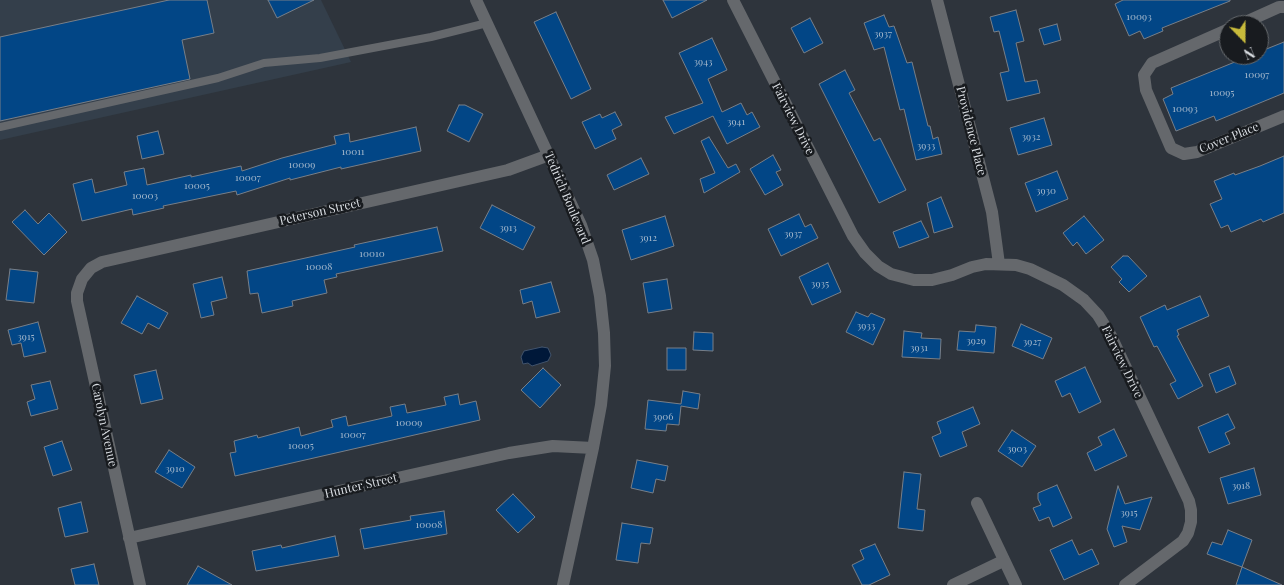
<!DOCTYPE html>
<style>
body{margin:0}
#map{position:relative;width:1284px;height:585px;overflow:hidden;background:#2e343c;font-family:"Playfair Display",serif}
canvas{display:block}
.north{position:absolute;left:1219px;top:15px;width:50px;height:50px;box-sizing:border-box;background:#181b1f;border:1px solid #65696d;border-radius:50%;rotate:158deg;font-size:14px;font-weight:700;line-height:20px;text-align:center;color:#d9dde2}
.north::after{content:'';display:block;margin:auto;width:18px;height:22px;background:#c8bb3b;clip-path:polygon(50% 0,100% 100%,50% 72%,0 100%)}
</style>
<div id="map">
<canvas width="1284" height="585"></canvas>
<div class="north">N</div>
</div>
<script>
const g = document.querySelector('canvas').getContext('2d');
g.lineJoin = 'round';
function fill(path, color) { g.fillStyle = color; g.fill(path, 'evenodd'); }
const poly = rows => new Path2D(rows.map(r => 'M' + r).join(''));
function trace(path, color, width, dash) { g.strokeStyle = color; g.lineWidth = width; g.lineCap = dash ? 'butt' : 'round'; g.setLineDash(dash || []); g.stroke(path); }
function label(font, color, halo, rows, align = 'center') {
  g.font = font + ' "Playfair Display",serif'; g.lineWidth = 5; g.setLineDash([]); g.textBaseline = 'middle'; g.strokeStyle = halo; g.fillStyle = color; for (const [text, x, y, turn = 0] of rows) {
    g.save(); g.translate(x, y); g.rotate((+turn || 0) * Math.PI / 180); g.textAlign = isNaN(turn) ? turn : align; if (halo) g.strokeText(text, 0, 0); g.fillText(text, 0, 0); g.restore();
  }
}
fill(poly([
 [0,0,321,0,351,62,0,140]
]), '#343f4b');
const water = poly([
 [542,347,548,348,551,355,548,361,532,366,528,363,523,364,521,357,524,351,542,347]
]);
fill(water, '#001839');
trace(water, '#41536c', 1);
const building = poly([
 [169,0,207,0,214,33,182,40,190,79,0,121,0,37,169,0],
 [268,0,314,0,277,18,268,0],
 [663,0,707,0,672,18,663,0],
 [1123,0,1230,0,1230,1,1162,28,1163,31,1144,39,1140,31,1129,36,1115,4,1123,0],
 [1016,10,1024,41,1016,43,1025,82,1037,80,1040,93,1007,101,1000,73,1009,71,999,31,994,32,990,17,1016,10],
 [556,12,591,89,571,99,534,22,556,12],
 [884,15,889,27,894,26,907,63,912,62,928,126,930,126,933,139,938,137,942,154,916,160,904,109,900,110,884,47,874,50,864,23,884,15],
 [810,18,823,43,804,53,791,28,810,18],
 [1057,24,1061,40,1044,45,1039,29,1057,24],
 [712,38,727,70,708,79,722,112,741,103,747,115,752,112,760,127,727,144,713,116,674,134,665,117,703,103,679,53,712,38],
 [1284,42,1284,93,1216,121,1214,116,1176,131,1163,99,1173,94,1171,88,1252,55,1259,55,1259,52,1284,42],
 [845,70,855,90,849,93,874,141,880,138,906,190,879,203,819,84,845,70],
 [459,105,465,105,483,114,469,142,447,131,459,105],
 [615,112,622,125,612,130,616,139,595,149,582,122,600,114,602,118,615,112],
 [1044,118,1052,145,1018,155,1010,128,1044,118],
 [416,127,421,151,341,169,341,167,290,180,290,178,237,195,236,191,163,206,164,208,133,215,132,209,82,221,73,184,92,179,95,193,127,185,124,172,144,168,147,185,191,175,191,177,241,166,242,171,282,158,336,144,334,136,349,133,350,142,416,127],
 [158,131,164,154,142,159,137,136,158,131],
 [709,137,728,168,736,164,740,172,704,193,700,179,715,173,701,141,709,137],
 [773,155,781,170,776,172,783,185,765,195,750,169,773,155],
 [1284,156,1284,213,1263,222,1261,219,1231,232,1228,225,1221,228,1210,204,1222,199,1214,181,1234,173,1235,175,1260,166,1284,156],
 [641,158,649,174,614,190,607,175,641,158],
 [1057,171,1068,199,1036,212,1025,183,1057,171],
 [941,197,953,227,934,233,927,203,941,197],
 [492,205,535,227,523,250,480,228,492,205],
 [25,210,38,224,49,213,67,232,44,255,12,222,25,210],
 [799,214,805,227,811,224,818,238,781,256,768,229,799,214],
 [665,216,674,246,631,260,622,230,665,216],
 [1084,216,1104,240,1086,254,1077,242,1073,246,1063,233,1084,216],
 [921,221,929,237,899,248,893,232,921,221],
 [437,227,443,251,336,274,337,277,324,280,327,293,292,301,293,306,262,313,258,293,250,294,247,271,355,247,354,245,437,227],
 [1123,256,1128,256,1147,276,1129,292,1119,282,1122,279,1111,267,1123,256],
 [828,263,841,292,812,305,799,277,828,263],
 [10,269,38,272,34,303,6,300,10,269],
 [222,277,227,298,211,302,214,315,201,318,193,284,222,277],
 [667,279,672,309,648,313,643,283,667,279],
 [551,282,560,312,536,318,532,301,523,304,520,290,551,282],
 [137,296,168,313,159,329,148,323,142,334,121,323,137,296],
 [1200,296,1209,316,1177,330,1179,335,1177,336,1203,386,1178,399,1170,384,1176,381,1157,346,1154,347,1140,317,1165,305,1167,310,1200,296],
 [856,312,868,317,871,313,885,319,873,345,846,332,856,312],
 [38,322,46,352,24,357,21,343,12,345,8,330,38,322],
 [1021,324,1052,338,1043,359,1012,346,1021,324],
 [976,325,996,327,994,353,957,350,959,331,975,332,976,325],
 [904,331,922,333,921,338,941,339,940,359,902,357,904,331],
 [694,332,713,333,713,351,693,350,694,332],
 [667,348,686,348,686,370,667,370,667,348],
 [1229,366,1236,384,1216,393,1209,374,1229,366],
 [1085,367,1101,402,1079,413,1070,393,1062,397,1055,381,1085,367],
 [543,368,561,385,540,408,521,390,543,368],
 [156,370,163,399,141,404,134,375,156,370],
 [50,381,58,409,31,416,27,402,35,399,31,385,50,381],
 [683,391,700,394,698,409,681,406,679,425,667,424,666,431,645,429,648,400,681,404,683,391],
 [458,394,460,405,476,401,480,420,235,476,230,453,236,452,234,441,257,435,258,438,299,427,301,436,333,427,331,420,346,416,348,426,392,416,390,407,405,404,407,413,446,405,444,397,458,394],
 [973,407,980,424,962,432,967,446,940,457,932,437,941,433,937,422,973,407],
 [1228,414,1235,428,1225,433,1230,444,1209,453,1198,427,1228,414],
 [1114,429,1127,456,1095,471,1087,453,1102,445,1098,437,1114,429],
 [1012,430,1036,446,1022,467,998,451,1012,430],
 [62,441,72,470,53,476,44,447,62,441],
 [169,450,195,467,182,488,155,472,169,450],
 [637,460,668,466,665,481,656,479,653,493,631,488,637,460],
 [1254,468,1261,495,1228,504,1220,478,1254,468],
 [904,472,921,474,917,509,925,510,923,531,898,528,904,472],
 [1057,485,1072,518,1053,527,1049,517,1039,521,1033,508,1041,505,1038,499,1038,493,1057,485],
 [1118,486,1125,504,1152,497,1140,530,1122,526,1127,542,1114,547,1107,529,1118,486],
 [513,494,535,517,518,533,496,510,513,494],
 [81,502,88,532,65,537,58,508,81,502],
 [444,511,447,534,364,549,360,529,411,520,410,516,444,511],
 [622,523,653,528,650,544,641,543,638,563,616,560,622,523],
 [1228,530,1252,540,1242,567,1207,554,1212,542,1222,545,1228,530],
 [335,536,339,556,256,571,252,551,281,545,282,548,335,536],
 [1072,540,1079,555,1092,549,1099,564,1064,580,1050,550,1072,540],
 [875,544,890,575,869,585,862,585,852,565,864,559,860,550,875,544],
 [94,564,99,585,75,585,71,569,94,564],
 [198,566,232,585,187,585,198,566],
 [1242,567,1282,585,1236,585,1242,567]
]);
fill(building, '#024686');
trace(building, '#787f88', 1);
trace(poly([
 [0,127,218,78,264,63,320,58,431,37,487,23]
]), '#65686c', 8);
trace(poly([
 [476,0,581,225,593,260,600,296,604,333,605,366,601,405,593,448,563,585],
 [733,0,853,236,865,253,878,266,891,274,914,280,932,280,952,275,972,267,986,264,1016,265,1030,269,1063,285,1084,300,1098,315,1111,336,1189,501,1191,510,1191,522,1188,533,1183,541,1125,585],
 [937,0,992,212,999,264],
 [1239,25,1279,7,1284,7],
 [1229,29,1152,63,1144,75,1146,90,1171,148,1184,154,1197,152,1284,116],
 [977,503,1016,585],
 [129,538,509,453,553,446,593,448],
 [140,585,77,301,77,293,82,279,91,268,102,262,508,170,549,155],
 [953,585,1003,561]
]), '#65686c', 12);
label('10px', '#a3b7cb', null, [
 ["10093",1139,17],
 ["3937",883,34],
 ["3943",703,62],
 ["10097",1257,75],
 ["10095",1222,93],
 ["10093",1185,109],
 ["3941",736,122],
 ["3932",1031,137],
 ["3933",926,146],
 ["10011",353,152],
 ["10009",302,165],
 ["10007",248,178],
 ["10005",197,186],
 ["3930",1046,191],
 ["10003",145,196],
 ["3913",508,228],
 ["3937",793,234],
 ["3912",648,238],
 ["10010",372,254],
 ["10008",319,267],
 ["3935",820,284],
 ["3933",866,326],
 ["3915",26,337],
 ["3929",976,341],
 ["3927",1032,342],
 ["3931",919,348],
 ["3906",663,417],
 ["10009",409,423],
 ["10007",353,435],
 ["10005",301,446],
 ["3903",1017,449],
 ["3910",175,469],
 ["3918",1241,486],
 ["3915",1129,513],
 ["10008",429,525]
]);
label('12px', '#d9dde2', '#181b1f', [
 ["Fairview Drive",793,119,63],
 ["Providence Place",971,131,76],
 ["Cover Place",1229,138,-22],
 ["Tedrich Boulevard",567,198,67],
 ["Peterson Street",320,212,-13],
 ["Fairview Drive",1122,362,64],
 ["Carolyn Avenue",104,425,78],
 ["Hunter Street",361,486,-13]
]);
</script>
